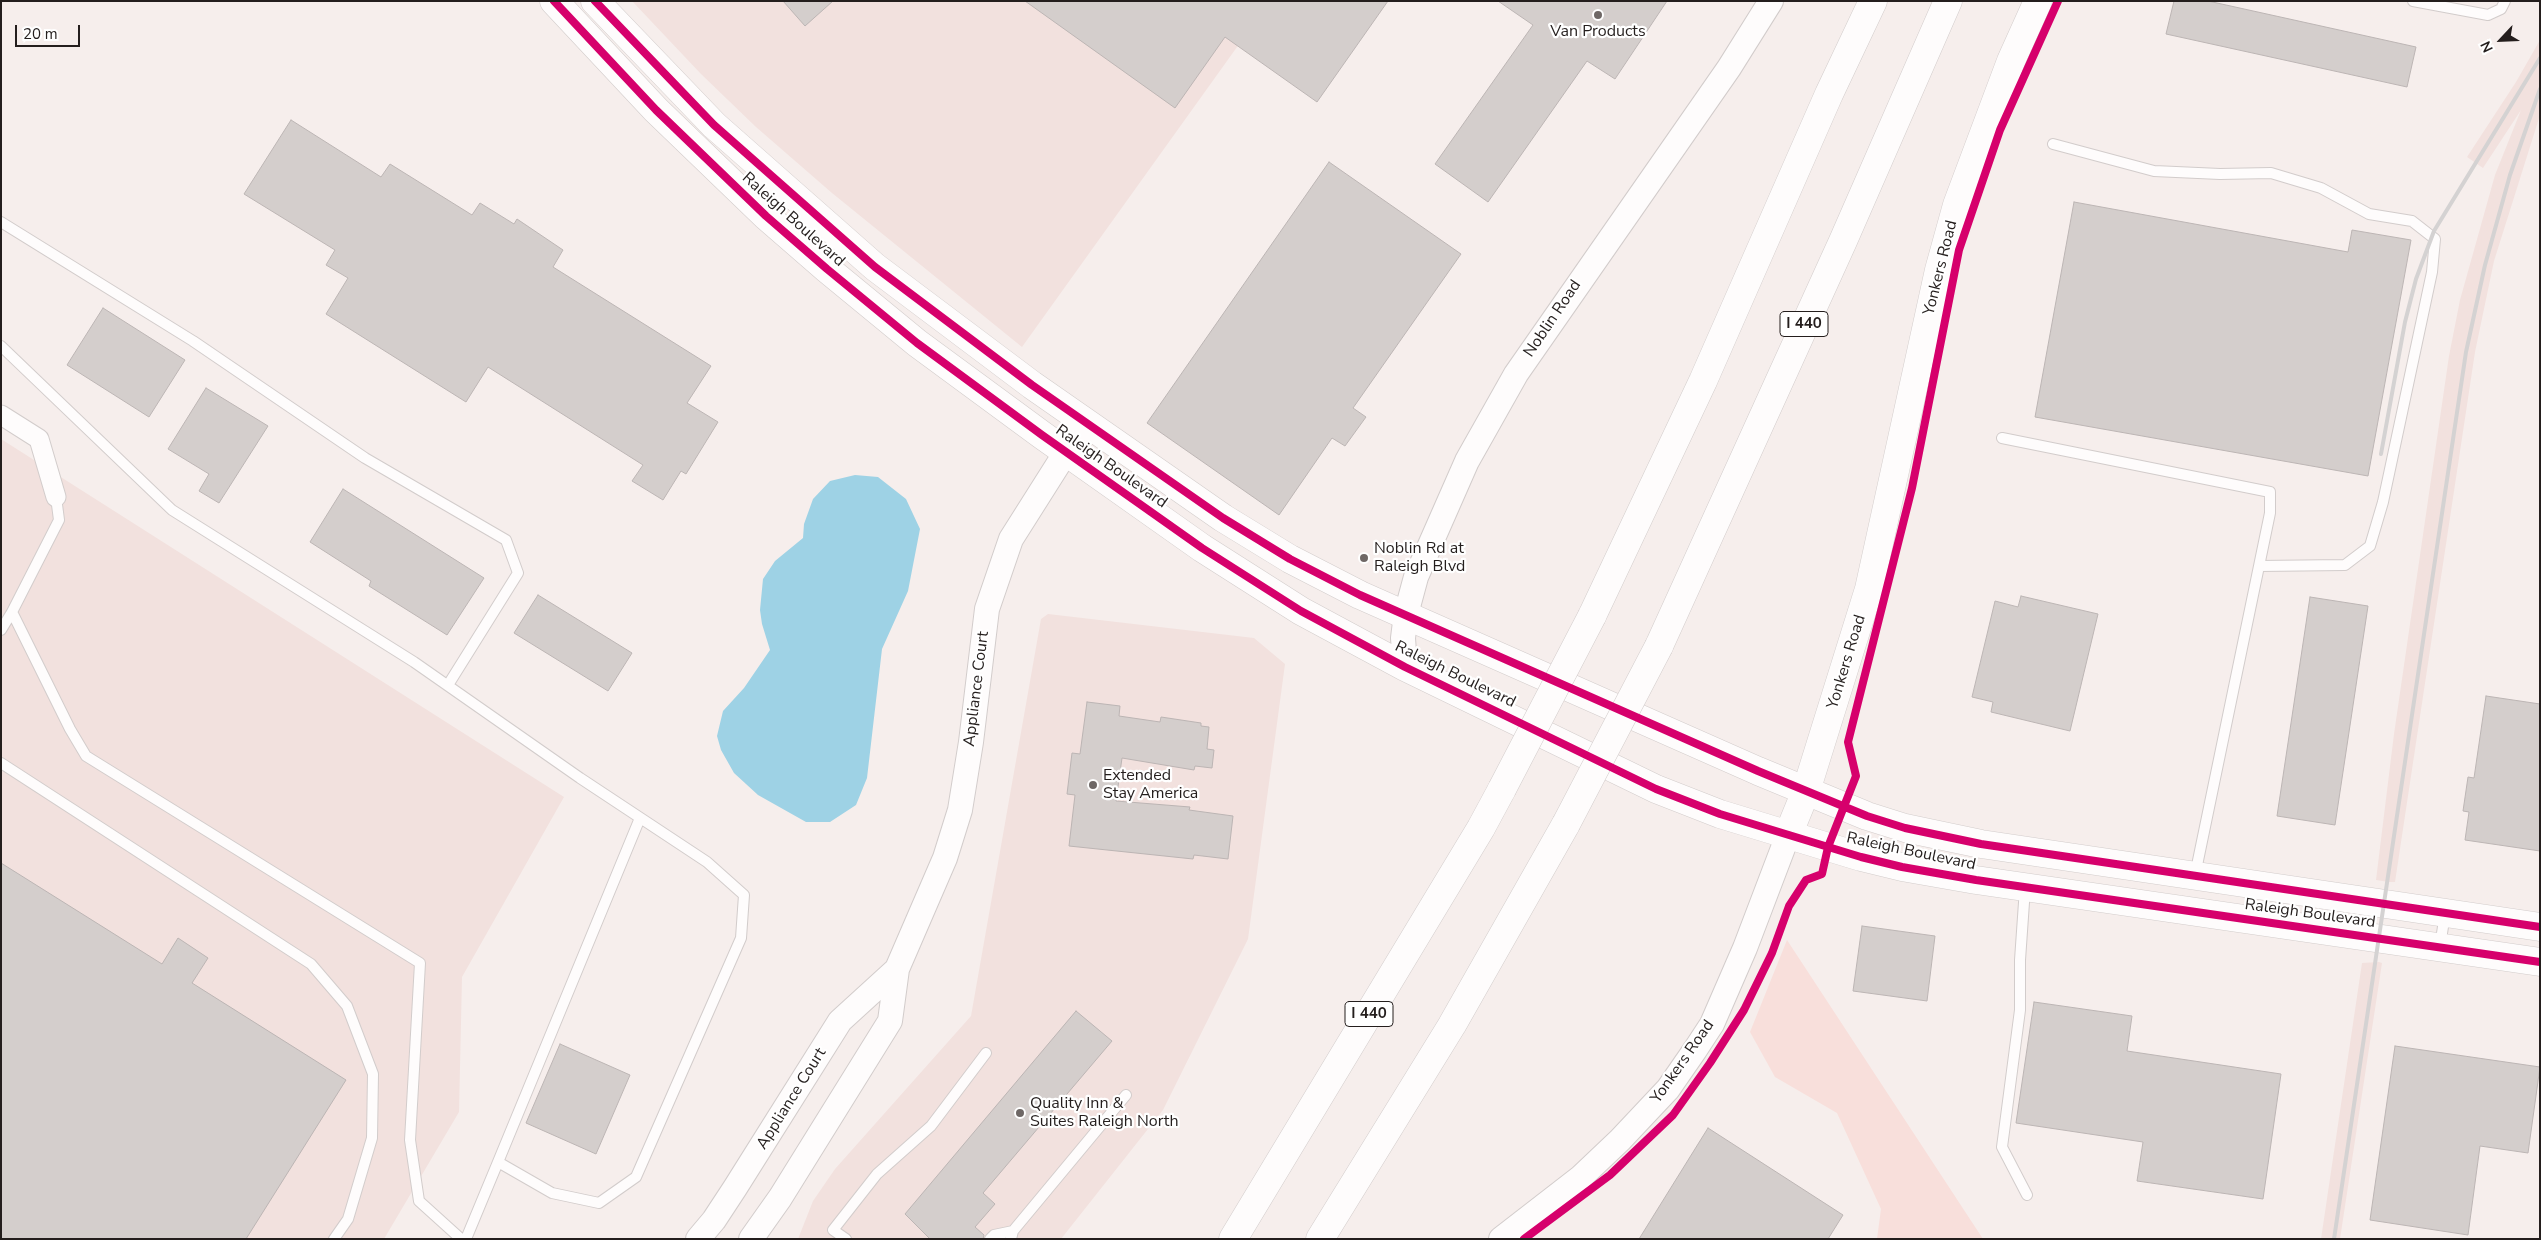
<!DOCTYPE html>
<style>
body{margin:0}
#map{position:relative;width:2541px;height:1240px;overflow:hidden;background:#f6eeec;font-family:"Nunito Sans",sans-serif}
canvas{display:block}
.frame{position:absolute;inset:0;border:2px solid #241e1d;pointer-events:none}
.north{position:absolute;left:2476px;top:15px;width:50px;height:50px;-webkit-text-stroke:4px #fff;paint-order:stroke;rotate:245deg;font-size:14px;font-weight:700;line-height:20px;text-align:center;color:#241e1d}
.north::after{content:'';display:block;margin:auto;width:18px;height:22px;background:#241e1d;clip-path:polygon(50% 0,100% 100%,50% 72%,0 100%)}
.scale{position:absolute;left:15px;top:25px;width:65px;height:22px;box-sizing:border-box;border:2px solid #241e1d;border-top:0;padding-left:6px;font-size:15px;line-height:18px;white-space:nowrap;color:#241e1d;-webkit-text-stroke:4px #fff;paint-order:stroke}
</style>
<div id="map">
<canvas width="2541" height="1240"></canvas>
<div class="frame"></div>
<div class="north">N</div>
<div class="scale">20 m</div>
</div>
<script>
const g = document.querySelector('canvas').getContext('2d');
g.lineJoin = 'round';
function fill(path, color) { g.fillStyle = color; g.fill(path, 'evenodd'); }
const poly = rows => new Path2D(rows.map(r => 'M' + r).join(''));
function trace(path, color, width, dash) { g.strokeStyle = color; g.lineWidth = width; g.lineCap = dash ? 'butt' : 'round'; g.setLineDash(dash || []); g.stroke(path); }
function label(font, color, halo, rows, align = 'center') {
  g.font = font + ' "Nunito Sans",sans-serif'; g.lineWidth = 4.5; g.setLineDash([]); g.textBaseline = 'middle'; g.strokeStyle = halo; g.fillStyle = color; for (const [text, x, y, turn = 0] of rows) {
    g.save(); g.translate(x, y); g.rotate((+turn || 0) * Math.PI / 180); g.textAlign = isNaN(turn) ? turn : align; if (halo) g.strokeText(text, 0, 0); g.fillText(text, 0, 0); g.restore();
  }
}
fill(poly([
 [632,1,1270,1,1022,347,832,193,756,127,701,74],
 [2540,40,2540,115,2494,261,2475,352,2395,882,2389,882,2376,880,2394,734,2449,356,2460,300,2495,175,2521,110,2483,168,2467,157,2516,82],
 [1,439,564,797,462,977,459,1112,384,1239,1,1239],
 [1048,614,1254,638,1285,664,1248,939,1163,1110,1061,1239,798,1239,813,1201,835,1169,971,1016,1041,619],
 [2379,962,2382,963,2340,1239,2321,1239,2362,963]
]), '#f2e1de');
fill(poly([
 [1787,940,1983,1239,1877,1239,1881,1209,1837,1113,1775,1077,1750,1032]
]), '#f8dfdb');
fill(poly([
 [855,475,878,477,906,499,920,529,908,591,882,649,867,778,856,805,830,822,806,822,758,795,734,773,721,750,717,736,723,711,744,688,770,650,762,624,760,610,763,579,775,561,803,538,804,524,813,499,830,481]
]), '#9ed2e5');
const building = poly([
 [783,1,833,1,805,26,783,1],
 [1025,1,1388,1,1317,102,1225,37,1175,108,1025,1],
 [1498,1,1667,1,1615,79,1587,61,1488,202,1435,164,1533,25,1498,1],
 [2174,1,2208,1,2416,47,2407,87,2166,34,2174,1],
 [291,120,381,177,390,164,472,215,480,203,514,224,517,219,563,250,553,267,711,366,687,403,718,422,686,474,681,471,663,500,632,481,643,465,488,367,466,402,326,314,348,278,326,265,335,250,244,194,291,120],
 [1329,162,1461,254,1353,408,1366,417,1345,446,1332,438,1279,515,1147,423,1329,162],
 [2074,202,2348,252,2352,230,2411,240,2368,476,2035,417,2074,202],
 [103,308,185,360,149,417,67,365,103,308],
 [206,388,268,426,219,503,199,491,209,474,168,449,206,388],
 [343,489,484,578,447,635,369,586,371,581,310,542,343,489],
 [538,595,632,653,608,691,514,633,538,595],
 [2021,596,2098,614,2070,731,1991,712,1993,702,1972,697,1995,601,2018,607,2021,596],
 [2310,597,2368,606,2335,825,2277,816,2310,597],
 [2486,696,2540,704,2540,851,2465,840,2469,812,2463,811,2468,777,2474,778,2486,696],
 [1087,702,1120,706,1119,716,1160,722,1161,717,1201,723,1201,726,1209,727,1207,749,1214,750,1212,768,1195,766,1194,770,1122,758,1116,801,1190,807,1189,810,1233,816,1228,859,1194,855,1193,859,1069,846,1075,795,1067,794,1072,753,1080,754,1087,702],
 [1,863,162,964,178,938,208,958,192,983,346,1080,246,1239,1,1239,1,863],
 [1862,926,1935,936,1927,1001,1853,991,1862,926],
 [2034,1002,2132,1016,2127,1051,2281,1074,2263,1199,2137,1181,2143,1142,2016,1123,2034,1002],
 [1076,1011,1112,1041,983,1193,995,1204,975,1227,984,1235,983,1239,930,1239,905,1214,1076,1011],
 [560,1044,630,1075,596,1154,526,1123,560,1044],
 [2395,1046,2540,1067,2528,1153,2480,1146,2468,1235,2370,1220,2395,1046],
 [1708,1128,1843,1215,1828,1239,1639,1239,1708,1128]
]);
fill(building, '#d4cecc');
trace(building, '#bcb5b4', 1);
const service = poly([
 [2413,1,2488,15,2501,9,2505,1],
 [2053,144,2154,171,2220,174,2271,173,2321,188,2369,214,2412,221,2435,239,2432,272,2383,502,2370,546,2345,565,2259,566],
 [1,222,193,341,365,458,506,540,518,573,448,685],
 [1,346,172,510,414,662,580,778,707,862,744,895,741,938,636,1177,599,1203,552,1193,498,1162,466,1239],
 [2002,438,2270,492,2270,513,2195,875],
 [56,497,59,520,12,612,70,729,86,756,420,963,410,1140,419,1201,461,1239],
 [1,630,12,612],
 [1,763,311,964,347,1006,373,1074,372,1138,348,1219,334,1239],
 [2025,888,2020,960,2020,1010,2002,1147,2027,1195],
 [2440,946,2445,914],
 [498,1162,640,818],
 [846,1239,833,1230,877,1174,931,1126,986,1053],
 [990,1239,994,1235,1013,1231],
 [1011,1239,1013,1231,1126,1095]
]);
const minor = poly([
 [1,415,39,439,56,497]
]);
const tertiary = poly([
 [1405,667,1403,638,1406,614,1416,577,1467,461,1516,374,1729,68,1771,1],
 [698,1239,714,1220,735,1188,840,1021,897,969],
 [751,1239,780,1198,890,1021,897,969,945,858,960,810,971,742,987,609,1011,539,1085,422],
 [1501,1239,1581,1177,1620,1140,1668,1089,1695,1050,1712,1024,1745,948,1788,835]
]);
const secondary = poly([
 [1788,835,1806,791,1869,589,1939,270,1957,205,2011,61,2038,1]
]);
const primary = poly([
 [554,1,656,110,766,216,827,269,917,343,1042,435,1202,548,1301,611,1405,667,1656,789,1720,814,1861,857,1902,867,1976,880,2540,962],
 [595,1,714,125,875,267,1032,385,1223,518,1290,559,1360,595,1758,771,1867,816,1905,828,1981,844,2540,927]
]);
const motorway = poly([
 [1592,616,1703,381,1829,94,1873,1],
 [1659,646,1843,241,1948,1],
 [1233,1239,1481,828,1502,789],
 [1320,1239,1452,1025,1566,824]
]);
trace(service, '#d2cccb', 12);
trace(minor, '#d2cccb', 21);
trace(tertiary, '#d2cccb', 26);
trace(secondary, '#d2cccb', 29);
trace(primary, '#d2cccb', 29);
trace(motorway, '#d2cccb', 29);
trace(service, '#fefcfc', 10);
trace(minor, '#fefcfc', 19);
trace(tertiary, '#fefcfc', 24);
trace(secondary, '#fefcfc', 28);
trace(primary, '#fefcfc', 28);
trace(motorway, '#fefcfc', 28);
trace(poly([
 [2381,454,2405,322,2416,279,2434,231,2540,58],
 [2334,1239,2466,352,2485,265,2510,175,2540,89]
]), '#d4d2d2', 4);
const motorwayBridge = poly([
 [1502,789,1592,616],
 [1566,824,1659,646]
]);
trace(motorwayBridge, '#d2cccb', 29, []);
trace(motorwayBridge, '#fefcfc', 28);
trace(poly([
 [554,1,656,110,766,216,827,269,917,343,1042,435,1202,548,1301,611,1405,667,1656,789,1720,814,1861,857,1902,867,1976,880,2540,962],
 [595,1,714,125,875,267,1032,385,1223,518,1290,559,1360,595,1758,771,1867,816,1905,828,1981,844,2540,927],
 [1524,1239,1610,1175,1673,1115,1710,1063,1744,1010,1772,953,1789,906,1806,880,1822,874,1828,847,1856,776,1848,742,1912,488,1959,250,2000,130,2058,1]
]), '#d6006c', 8);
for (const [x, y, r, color] of [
 [1598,15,5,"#6e6765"],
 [1364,558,5,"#6e6765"],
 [1093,785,5,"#6e6765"],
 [1020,1113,5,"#6e6765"]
]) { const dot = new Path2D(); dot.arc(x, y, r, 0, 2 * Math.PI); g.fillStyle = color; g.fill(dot); trace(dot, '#fff', 2); }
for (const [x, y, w] of [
 [1804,324,48],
 [1369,1014,48]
]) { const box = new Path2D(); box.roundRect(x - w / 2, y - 12.5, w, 25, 4); g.fillStyle = '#fff'; g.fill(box); trace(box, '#241e1d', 1); }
label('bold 15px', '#241e1d', null, [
 ["I 440",1804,324],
 ["I 440",1369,1014]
]);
label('16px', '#241e1d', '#fff', [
 ["Van Products",1598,32,"center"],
 ["Noblin Rd at",1374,549],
 ["Raleigh Blvd",1374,567],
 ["Extended",1103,776],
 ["Stay America",1103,794],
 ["Quality Inn &",1030,1104],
 ["Suites Raleigh North",1030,1122]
], 'left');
label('16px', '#241e1d', '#fff', [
 ["Raleigh Boulevard",793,220,42],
 ["Yonkers Road",1941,268,-76],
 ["Noblin Road",1553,319,-56],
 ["Raleigh Boulevard",1111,467,35],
 ["Yonkers Road",1847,662,-73],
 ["Raleigh Boulevard",1455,675,26],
 ["Appliance Court",977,689,-83],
 ["Raleigh Boulevard",1911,852,12],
 ["Raleigh Boulevard",2310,914,8],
 ["Yonkers Road",1683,1062,-55],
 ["Appliance Court",792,1099,-58]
]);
</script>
